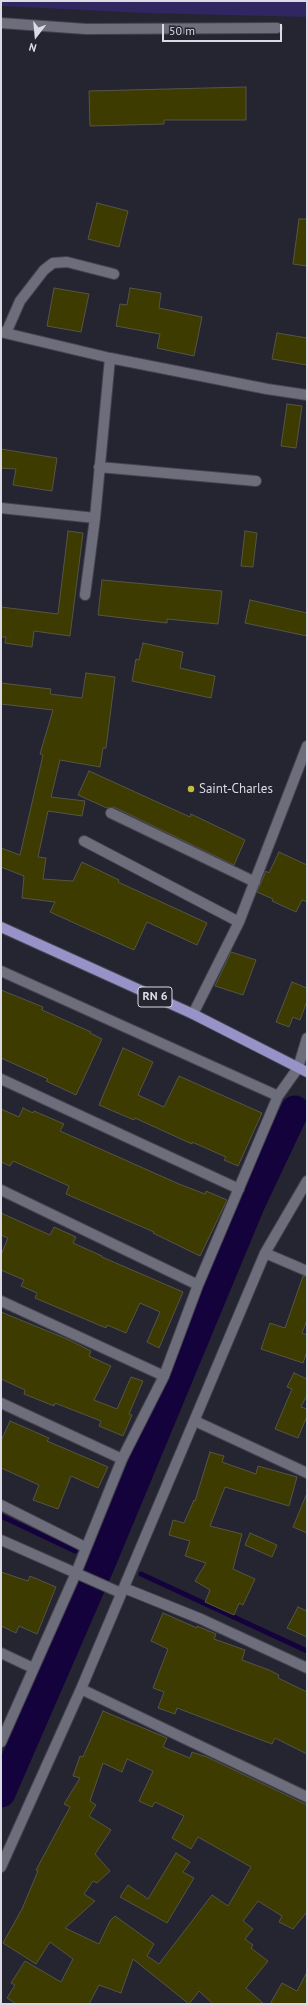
<!DOCTYPE html>
<style>
body{margin:0}
#map{position:relative;width:308px;height:2005px;overflow:hidden;background:#252431;font-family:"PT Sans",sans-serif}
canvas{display:block}
.frame{position:absolute;inset:0;border:2px solid #dcdbe4;pointer-events:none}
.north{position:absolute;left:16px;top:16px;width:40px;height:40px;-webkit-text-stroke:3px #252431;paint-order:stroke;rotate:196deg;font-size:11px;font-weight:700;line-height:16px;text-align:center;color:#dcdbe4}
.north::after{content:'';display:block;margin:auto;width:14px;height:18px;background:#dcdbe4;clip-path:polygon(50% 0,100% 100%,50% 72%,0 100%)}
.scale{position:absolute;left:162px;top:24px;width:120px;height:18px;box-sizing:border-box;border:2px solid #dcdbe4;border-top:0;padding-left:5px;font-size:12px;line-height:14px;white-space:nowrap;color:#dcdbe4;-webkit-text-stroke:3px #252431;paint-order:stroke}
</style>
<div id="map">
<canvas width="308" height="2005"></canvas>
<div class="frame"></div>
<div class="north">N</div>
<div class="scale">50 m</div>
</div>
<script>
const g = document.querySelector('canvas').getContext('2d');
g.lineJoin = 'round';
function fill(path, color) { g.fillStyle = color; g.fill(path, 'evenodd'); }
const poly = rows => new Path2D(rows.map(r => 'M' + r).join(''));
function trace(path, color, width, dash) { g.strokeStyle = color; g.lineWidth = width; g.lineCap = dash ? 'butt' : 'round'; g.setLineDash(dash || []); g.stroke(path); }
function label(font, color, halo, rows, align = 'center') {
  g.font = font + ' "PT Sans",sans-serif'; g.lineWidth = 3.5; g.setLineDash([]); g.textBaseline = 'middle'; g.strokeStyle = halo; g.fillStyle = color; for (const [text, x, y, turn = 0] of rows) {
    g.save(); g.translate(x, y); g.rotate((+turn || 0) * Math.PI / 180); g.textAlign = isNaN(turn) ? turn : align; if (halo) g.strokeText(text, 0, 0); g.fillText(text, 0, 0); g.restore();
  }
}
fill(poly([
 [1,1,307,1,307,17,144,13,1,6]
]), '#302660');
trace(poly([
 [1,1516,75,1551],
 [141,1574,307,1651]
]), '#14023c', 5);
trace(poly([
 [1,1793,102,1561,251,1203,295,1110]
]), '#14023c', 29);
const building = poly([
 [246,87,246,120,164,120,164,124,90,126,89,91,246,87],
 [97,203,128,211,119,247,88,239,97,203],
 [299,219,307,219,307,266,293,264,299,219],
 [54,288,89,294,81,332,47,326,54,288],
 [130,288,161,293,159,308,202,317,194,356,157,348,160,334,116,326,120,304,127,305,130,288],
 [277,333,307,338,307,365,272,359,277,333],
 [287,404,302,406,296,448,281,446,287,404],
 [1,449,57,458,52,491,13,485,16,469,1,468,1,449],
 [68,531,83,533,70,636,34,631,32,647,5,643,6,637,1,637,1,607,58,614,68,531],
 [245,531,257,533,253,567,241,566,245,531],
 [102,580,222,591,218,624,167,619,167,623,98,615,102,580],
 [250,600,307,613,307,636,245,623,250,600],
 [143,643,183,652,180,668,215,676,211,698,132,681,136,659,139,660,143,643],
 [86,673,115,677,106,748,103,748,100,767,60,760,51,797,85,801,82,816,48,811,38,857,46,858,43,879,73,881,82,862,119,880,118,882,207,923,197,945,147,922,134,950,50,912,55,902,22,898,24,876,1,867,1,848,20,855,43,755,40,754,53,710,1,704,1,683,51,689,50,694,82,698,86,673],
 [89,771,190,817,191,814,245,840,234,865,114,807,107,808,78,795,89,771],
 [279,852,307,865,307,902,302,900,296,912,272,901,273,899,257,892,266,871,269,873,279,852],
 [231,952,256,960,243,995,215,986,231,952],
 [292,982,307,988,307,1001,300,1020,293,1017,289,1027,276,1022,292,982],
 [1,990,43,1007,42,1010,91,1032,90,1033,102,1039,76,1095,46,1081,48,1079,1,1058,1,990],
 [123,1048,153,1062,138,1095,164,1107,179,1076,262,1113,238,1166,224,1160,226,1157,192,1142,192,1144,135,1118,134,1120,99,1105,123,1048],
 [23,1108,33,1113,34,1111,64,1124,60,1131,179,1184,205,1194,206,1191,227,1200,200,1256,153,1233,154,1232,66,1194,69,1186,13,1161,10,1166,1,1162,1,1109,19,1117,23,1108],
 [1,1213,50,1235,54,1227,76,1237,73,1243,102,1256,102,1257,183,1292,159,1348,147,1342,160,1312,140,1303,126,1333,107,1325,106,1328,35,1298,37,1293,21,1286,24,1280,1,1270,1,1255,8,1238,1,1235,1,1213],
 [303,1276,307,1277,307,1320,302,1333,307,1335,307,1351,303,1363,261,1349,270,1323,285,1328,303,1276],
 [1,1312,67,1339,91,1351,89,1356,111,1366,94,1400,117,1409,131,1377,143,1381,129,1414,132,1415,123,1436,99,1426,101,1421,55,1403,54,1406,24,1394,25,1390,1,1379,1,1312],
 [294,1373,307,1379,307,1395,301,1407,307,1409,307,1416,298,1438,275,1429,292,1389,287,1387,294,1373],
 [10,1421,49,1438,47,1441,108,1467,98,1488,71,1476,58,1509,33,1500,39,1485,1,1468,1,1441,10,1421],
 [210,1452,224,1456,222,1462,256,1474,258,1466,297,1477,289,1506,225,1487,210,1526,242,1534,233,1569,255,1579,243,1605,239,1603,234,1615,205,1602,210,1590,195,1581,206,1563,185,1556,190,1541,169,1535,173,1520,184,1523,194,1500,195,1501,210,1452],
 [307,1493,307,1533,293,1527,307,1493],
 [250,1533,277,1545,272,1557,245,1545,250,1533],
 [1,1572,28,1581,30,1576,56,1587,37,1634,19,1626,16,1633,1,1626,1,1572],
 [298,1607,307,1611,307,1637,287,1628,298,1607],
 [163,1613,197,1628,197,1626,216,1634,214,1639,245,1650,242,1660,269,1670,279,1675,278,1678,307,1692,307,1754,275,1738,272,1744,177,1708,175,1714,158,1708,164,1692,153,1688,168,1649,151,1641,163,1613],
 [103,1711,167,1738,163,1747,190,1758,192,1752,207,1757,307,1805,307,1912,293,1929,279,1922,282,1916,258,1901,243,1921,253,1929,245,1939,253,1945,251,1948,268,1961,246,1988,264,2004,213,2004,199,1991,189,2004,133,1959,121,1993,99,1985,89,2004,16,2004,7,1998,15,1985,11,1983,25,1961,61,1982,73,1959,50,1942,36,1964,3,1943,22,1909,38,1871,36,1870,70,1807,64,1804,80,1778,73,1776,80,1756,83,1757,103,1711],
 [127,1759,153,1771,139,1801,152,1807,155,1802,184,1816,172,1838,191,1849,198,1837,251,1867,228,1906,212,1895,159,1964,147,1956,154,1944,115,1916,110,1921,99,1944,65,1928,95,1901,84,1894,93,1881,97,1883,110,1871,95,1854,111,1830,89,1816,96,1805,90,1801,103,1763,122,1772,127,1759],
 [176,1853,190,1862,183,1872,194,1878,167,1923,120,1897,128,1885,148,1899,176,1853],
 [307,1972,307,2004,270,2004,282,1983,297,1991,307,1972]
]);
fill(building, '#3d3b00');
trace(building, '#555546', 1);
const minor = poly([
 [1,23,86,29,277,28],
 [1,332,110,358,267,389,307,395],
 [6,333,20,301,44,270,53,263,67,262,114,274],
 [99,467,256,481],
 [1,508,95,518],
 [85,595,95,518,110,358],
 [111,813,255,882],
 [84,841,239,922],
 [1,971,278,1096],
 [193,1014,239,922,307,746],
 [1,1079,239,1189],
 [1,1190,198,1285],
 [265,1253,307,1271],
 [1,1301,164,1376],
 [1,1403,122,1459],
 [195,1421,307,1473],
 [1,1505,85,1547],
 [1,1540,121,1593],
 [124,1588,201,1619,307,1668],
 [1,1653,33,1668],
 [81,1689,307,1797],
 [1,1742,76,1573,122,1459,164,1376,198,1285,278,1096,298,1068,307,1038],
 [1,1867,81,1689,265,1253,307,1181]
]);
const major = poly([
 [1,927,193,1014,307,1072]
]);
trace(minor, '#44434e', 12);
trace(major, '#44434e', 12);
trace(minor, '#6d6d7c', 10);
trace(major, '#9793c9', 10);
for (const [x, y, r, color] of [
 [191,789,4,"#c1bd40"]
]) { const dot = new Path2D(); dot.arc(x, y, r, 0, 2 * Math.PI); g.fillStyle = color; g.fill(dot); trace(dot, '#252431', 1.5); }
for (const [x, y, w] of [
 [155,997,34]
]) { const box = new Path2D(); box.roundRect(x - w / 2, y - 10, w, 20, 3); g.fillStyle = '#252431'; g.fill(box); trace(box, '#dcdbe4', 1); }
label('bold 12px', '#dcdbe4', null, [
 ["RN 6",155,997]
]);
label('13px', '#dcdbe4', '#252431', [
 ["Saint-Charles",199,789]
], 'left');
</script>
